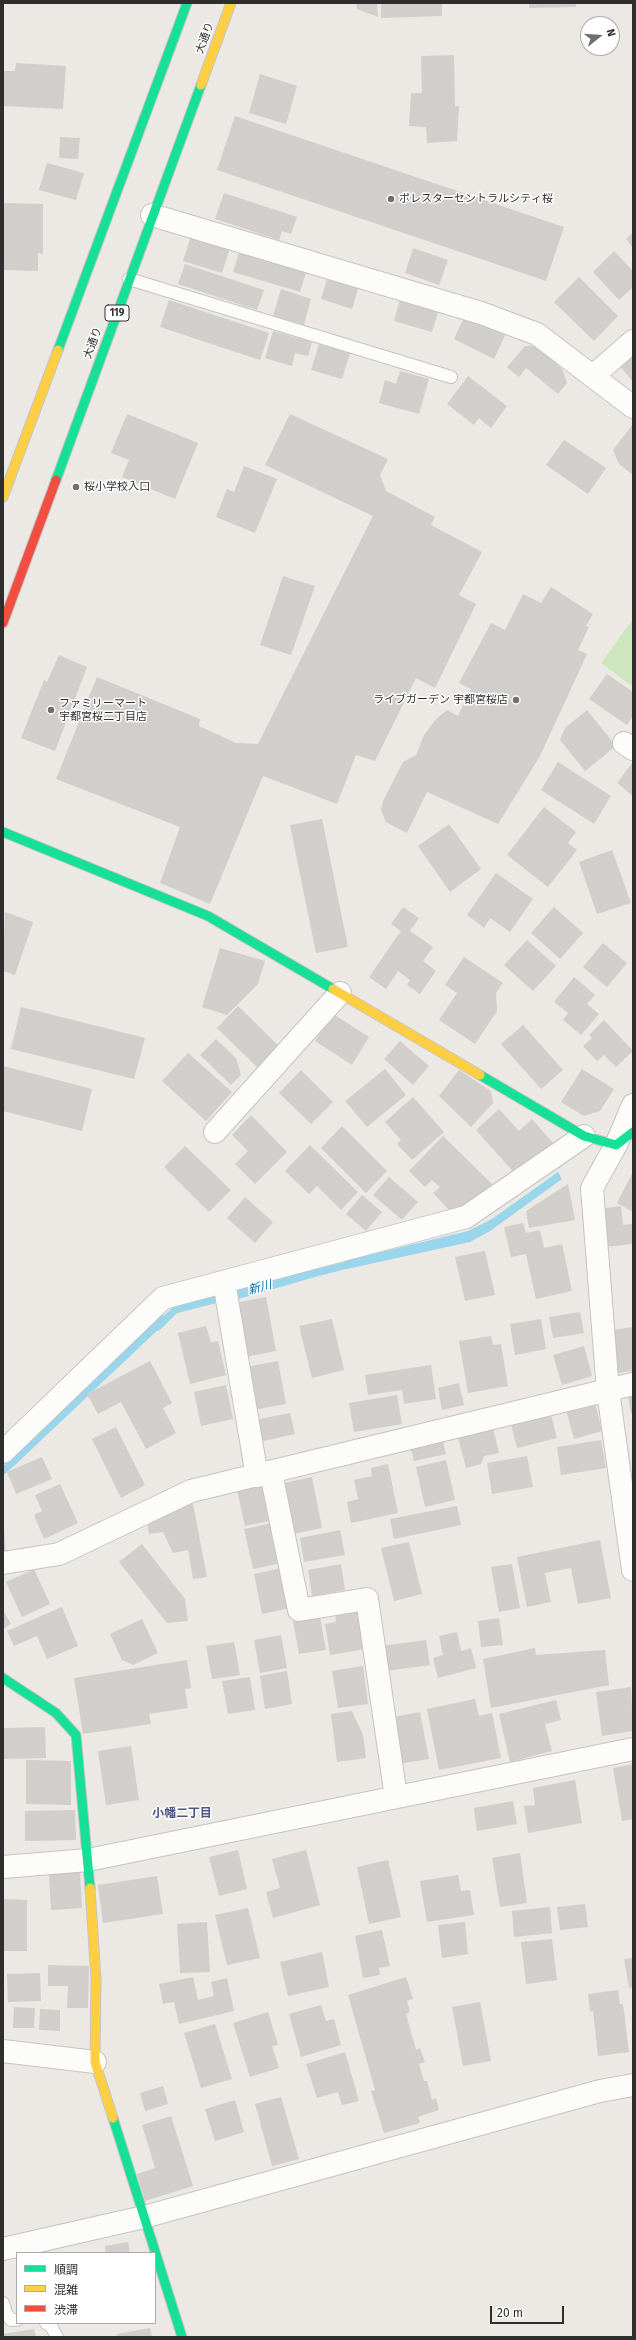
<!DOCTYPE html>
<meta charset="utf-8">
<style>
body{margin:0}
#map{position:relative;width:636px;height:2340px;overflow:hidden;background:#ece8e4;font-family:"Fira Sans","Noto Sans JP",sans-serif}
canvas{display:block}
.frame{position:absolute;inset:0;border:4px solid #2e2e2e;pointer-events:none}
.legend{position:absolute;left:16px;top:2252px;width:140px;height:72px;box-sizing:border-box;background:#fff;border:1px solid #ababab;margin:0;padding:5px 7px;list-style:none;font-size:12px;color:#2e2e2e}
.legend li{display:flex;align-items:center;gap:8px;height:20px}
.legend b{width:20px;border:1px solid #ababab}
.north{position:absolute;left:580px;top:16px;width:40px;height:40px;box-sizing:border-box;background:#fff;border:1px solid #ababab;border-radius:50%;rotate:73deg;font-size:11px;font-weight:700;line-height:16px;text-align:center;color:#2e2e2e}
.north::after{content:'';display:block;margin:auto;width:14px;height:18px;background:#706f6e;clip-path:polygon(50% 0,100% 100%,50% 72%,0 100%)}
.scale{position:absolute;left:490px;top:2306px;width:74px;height:18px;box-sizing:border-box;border:2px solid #2e2e2e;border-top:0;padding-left:5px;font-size:12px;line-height:14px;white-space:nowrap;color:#2e2e2e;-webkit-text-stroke:3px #fff;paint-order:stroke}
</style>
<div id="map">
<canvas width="636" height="2340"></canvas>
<div class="frame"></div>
<ul class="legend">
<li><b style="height:5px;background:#16e098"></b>順調</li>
<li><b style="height:5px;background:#ffcf43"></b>混雑</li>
<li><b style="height:5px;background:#f24e42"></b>渋滞</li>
</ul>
<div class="north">N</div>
<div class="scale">20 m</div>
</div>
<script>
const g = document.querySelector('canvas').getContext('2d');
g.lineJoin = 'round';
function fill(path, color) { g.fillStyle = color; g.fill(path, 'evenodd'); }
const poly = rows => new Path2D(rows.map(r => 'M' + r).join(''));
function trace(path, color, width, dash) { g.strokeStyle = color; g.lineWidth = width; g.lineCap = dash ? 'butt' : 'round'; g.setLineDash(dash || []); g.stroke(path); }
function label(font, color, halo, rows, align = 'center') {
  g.font = font + ' "Fira Sans","Noto Sans JP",sans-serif'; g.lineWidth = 3; g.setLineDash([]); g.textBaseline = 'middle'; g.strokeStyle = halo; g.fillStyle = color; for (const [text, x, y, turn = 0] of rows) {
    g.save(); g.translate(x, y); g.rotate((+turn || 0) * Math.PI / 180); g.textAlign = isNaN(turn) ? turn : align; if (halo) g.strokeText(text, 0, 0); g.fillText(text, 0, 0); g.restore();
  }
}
fill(poly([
 [633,619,633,687,601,663]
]), '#cee6be');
fill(poly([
 [558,1172,562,1179,490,1231,470,1242,347,1269,344,1261,468,1231,492,1219],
 [327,1265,329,1273,235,1300,233,1291],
 [163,1313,165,1323,14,1466,8,1459]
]), '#99d6ec');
trace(poly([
 [320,1272,355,1263],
 [158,1327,175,1310,225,1297],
 [3,1471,17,1458]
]), '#99d6ec', 7);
fill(poly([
 [356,3,377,3,378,17,357,9],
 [381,3,442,3,442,16,381,18],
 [529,3,576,3,576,7,529,8],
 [454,55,455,106,459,106,457,141,427,143,426,127,409,126,411,93,422,93,421,56],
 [16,63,66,66,63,109,3,106,4,71,15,71],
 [260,74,297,86,286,124,249,113],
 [235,116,564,227,546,281,217,170],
 [60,137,80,138,78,159,59,158],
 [47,163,84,173,76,200,39,190],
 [224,193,297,217,291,234,282,231,279,240,215,219],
 [3,203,43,204,43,254,38,253,38,271,3,270],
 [192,233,231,245,222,273,183,261],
 [633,233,633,248,626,239],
 [413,248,448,260,439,285,405,273],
 [240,249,307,269,300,292,233,272],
 [614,251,633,271,633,287,619,300,593,272],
 [185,264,264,290,257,310,178,284],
 [329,273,360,283,352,309,321,299],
 [579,277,618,316,594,341,554,302],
 [281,289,311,299,304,325,273,316],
 [402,292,441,303,432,332,394,321],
 [169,300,269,333,260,360,160,327],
 [467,311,507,331,494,359,454,339],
 [273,331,312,342,308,356,295,353,292,366,265,358],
 [319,344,350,353,342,379,311,370],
 [525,346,538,346,562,369,567,383,558,394,526,368,519,377,507,367],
 [633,355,633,382,620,366],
 [400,371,429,379,419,414,379,403,385,380,396,384],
 [468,376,507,406,491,428,479,418,474,425,447,404],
 [127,414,198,443,175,499,122,477,129,460,111,453],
 [290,414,388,459,380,475,386,491,435,517,431,525,482,552,459,595,476,604,435,688,416,678,375,761,356,755,337,804,263,776,210,904,160,883,180,827,56,779,97,677,200,719,199,726,236,743,258,744,373,516,265,465],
 [633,424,633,475,619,464,613,450],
 [564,440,606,468,588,494,546,465],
 [244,466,277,479,255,533,216,517,227,489,234,492],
 [283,576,315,586,291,655,260,645],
 [551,587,593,614,586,626,589,627,578,650,587,654,540,756,498,824,427,792,407,833,386,822,381,810,383,801,403,762,416,755,424,735,436,719,447,710,458,716,471,689,459,683,491,623,505,630,523,594,541,603],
 [59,655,87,667,55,751,21,738,44,680,47,682],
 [607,674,633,692,633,716,627,725,589,699],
 [587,710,616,746,585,771,560,740,565,728],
 [558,762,611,796,594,824,541,790],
 [633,762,633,796,617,783],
 [544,807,576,832,568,843,577,850,548,887,507,855],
 [322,819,348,947,316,953,290,825],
 [449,824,481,869,450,892,418,846],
 [612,850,631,903,597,914,579,862],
 [496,873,533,899,510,932,490,918,484,928,467,915],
 [403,907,419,918,410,931,433,947,423,961,436,971,420,994,407,985,410,980,398,971,386,989,369,977,401,931,391,924],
 [554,907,583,933,560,959,531,933],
 [5,912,33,922,15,975,3,971],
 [527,940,556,966,533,991,504,965],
 [603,943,627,963,607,987,583,967],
 [220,948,265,961,258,984,227,1015,202,1007],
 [464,957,503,983,496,993,497,1011,475,1044,439,1020,457,993,445,985],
 [574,977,595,995,587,1004,599,1014,581,1035,563,1020,568,1013,554,1002],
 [238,1006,284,1051,262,1072,217,1028],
 [21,1007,145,1038,134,1079,11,1049],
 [333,1014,369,1037,352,1065,315,1041],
 [604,1020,633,1051,616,1067,604,1055,597,1061,583,1046,592,1038,589,1035],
 [523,1025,563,1070,541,1089,501,1044],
 [216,1039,236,1058,241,1075,231,1085,200,1055],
 [400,1041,429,1066,413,1085,384,1059],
 [188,1053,232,1092,206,1121,162,1081],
 [3,1066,92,1089,82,1131,3,1111],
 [385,1069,406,1095,367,1127,345,1101],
 [582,1069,614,1089,600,1111,584,1116,561,1102],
 [301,1070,333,1102,311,1124,279,1093],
 [459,1070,491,1091,493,1103,471,1127,439,1096],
 [413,1097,444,1132,412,1160,397,1144,401,1140,385,1122],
 [499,1109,519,1131,532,1119,554,1144,518,1177,476,1130],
 [251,1115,287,1152,255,1184,235,1164,248,1151,232,1135],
 [342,1126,387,1171,366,1193,321,1148],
 [443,1136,492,1184,471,1206,451,1212,433,1193,440,1187,432,1180,425,1187,409,1171],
 [310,1145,358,1192,341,1210,317,1186,309,1194,285,1171],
 [185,1146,231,1190,209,1212,164,1167],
 [633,1172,633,1212,617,1203],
 [389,1177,418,1202,402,1220,373,1195],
 [568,1184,575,1220,529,1228,526,1211],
 [362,1195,382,1212,366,1231,346,1214],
 [245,1197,273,1222,255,1243,227,1218],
 [621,1206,623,1225,633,1224,633,1244,604,1247,599,1209],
 [523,1223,526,1233,540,1230,544,1248,562,1244,572,1291,536,1299,526,1254,511,1257,504,1227],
 [485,1251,495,1295,465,1301,455,1257],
 [266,1297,276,1351,240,1358,230,1304],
 [580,1312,584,1333,553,1338,549,1317],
 [332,1319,344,1370,312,1378,299,1326],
 [541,1319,546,1349,515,1355,510,1324],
 [206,1326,211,1343,218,1341,226,1375,190,1384,178,1333],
 [633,1327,633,1371,618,1373,612,1330],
 [491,1336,493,1345,501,1344,508,1386,468,1393,459,1341],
 [584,1346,592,1376,562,1385,553,1355],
 [150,1361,172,1403,163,1408,176,1433,146,1449,121,1402,98,1414,87,1394],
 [278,1361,286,1404,253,1410,246,1367],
 [431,1365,436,1399,404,1404,402,1390,368,1395,365,1375],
 [459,1383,464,1405,442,1410,438,1388],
 [226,1385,233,1419,201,1426,194,1392],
 [397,1395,402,1424,354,1432,349,1403],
 [628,1396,633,1396,633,1413,631,1414],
 [595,1403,602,1431,574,1439,566,1410],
 [290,1413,295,1434,259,1442,254,1420],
 [551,1415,557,1438,517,1448,511,1425],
 [116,1427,145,1485,121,1498,92,1439],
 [493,1428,499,1453,484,1456,481,1464,466,1468,458,1437],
 [442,1438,446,1454,414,1461,410,1446],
 [601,1440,606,1468,561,1475,557,1447],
 [527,1456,533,1487,492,1494,487,1463],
 [42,1457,52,1479,16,1494,7,1472],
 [446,1460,455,1500,425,1507,416,1467],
 [388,1464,398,1513,351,1523,347,1502,358,1499,354,1480,372,1476,371,1468],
 [312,1477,322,1528,289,1535,279,1484],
 [264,1480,273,1520,245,1526,236,1486],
 [60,1484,78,1523,44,1539,34,1515,42,1511,35,1495],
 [193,1504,207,1577,193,1579,188,1550,173,1553,163,1532,149,1534,147,1522,169,1508],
 [457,1506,461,1525,394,1539,390,1519],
 [272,1523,281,1563,253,1569,244,1529],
 [3,1530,4,1530,6,1553,3,1553],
 [340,1530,345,1555,304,1562,300,1538],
 [600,1540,611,1598,578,1604,571,1568,545,1573,551,1602,527,1607,517,1557],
 [409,1542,422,1594,394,1601,381,1548],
 [142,1544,185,1599,188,1621,167,1623,119,1562],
 [341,1564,345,1590,312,1596,308,1570],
 [512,1564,520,1608,499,1612,491,1567],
 [282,1568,290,1608,262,1614,254,1574],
 [34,1569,50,1604,22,1617,6,1582],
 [62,1607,78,1646,47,1659,37,1636,14,1646,7,1631],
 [359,1608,366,1649,330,1655,325,1624,336,1622,335,1612],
 [3,1610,11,1624,3,1629],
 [320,1617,326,1650,299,1654,293,1621],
 [499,1618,503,1645,481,1647,478,1621],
 [142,1619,158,1653,133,1665,122,1660,110,1634],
 [457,1632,461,1651,471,1648,476,1668,438,1678,433,1658,443,1655,439,1636],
 [281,1635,287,1668,260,1673,254,1640],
 [426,1640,430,1665,385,1671,381,1646],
 [234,1642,240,1675,212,1679,206,1646],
 [535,1648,536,1655,605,1650,609,1685,491,1708,483,1659],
 [187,1660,191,1688,185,1689,188,1708,149,1714,151,1724,83,1734,74,1678],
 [363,1666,368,1704,338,1708,332,1671],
 [287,1671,292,1704,265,1709,260,1676],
 [250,1677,255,1710,228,1714,222,1681],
 [631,1687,633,1731,602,1736,596,1692],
 [475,1699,479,1716,492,1713,501,1758,439,1770,427,1709],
 [556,1700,561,1720,545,1724,552,1751,510,1762,499,1714],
 [352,1711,363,1735,366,1758,337,1762,331,1714],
 [420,1712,429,1759,398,1764,389,1718],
 [45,1727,46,1758,3,1759,3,1728],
 [131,1746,139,1800,106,1805,98,1751],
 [26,1760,71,1761,71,1805,26,1804],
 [633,1764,633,1819,622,1821,613,1768],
 [575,1780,582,1823,528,1833,524,1806,535,1805,533,1788],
 [513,1801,517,1824,477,1831,474,1808],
 [75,1810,76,1840,25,1841,25,1811],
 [238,1850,247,1889,219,1896,209,1857],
 [306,1850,320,1905,273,1918,266,1892,280,1888,272,1859],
 [520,1853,527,1903,500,1907,492,1858],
 [388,1860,401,1917,369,1924,357,1867],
 [80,1872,82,1908,51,1910,49,1874],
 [458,1875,461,1891,470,1890,474,1915,427,1922,420,1881],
 [157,1876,163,1914,103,1923,98,1885],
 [3,1899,27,1900,27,1951,3,1951],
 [585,1904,588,1927,560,1930,557,1907],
 [550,1907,552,1933,514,1937,512,1911],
 [248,1908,260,1958,227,1965,215,1915],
 [207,1922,210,1972,180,1973,177,1924],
 [465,1922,468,1954,442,1958,438,1925],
 [382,1930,390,1966,379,1968,380,1975,363,1978,355,1936],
 [552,1939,557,1980,526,1984,521,1942],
 [322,1952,329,1987,288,1996,280,1962],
 [633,1958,633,1987,629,1988,624,1959],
 [48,1965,89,1966,88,2008,67,2008,68,1986,48,1986],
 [40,1973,41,2001,8,2002,7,1974],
 [193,1977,198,2000,214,1996,211,1982,227,1978,234,2011,179,2024,174,2002,163,2004,159,1984],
 [406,1977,413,1999,407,2001,410,2012,406,2014,416,2050,420,2048,425,2062,419,2064,424,2081,427,2081,432,2100,436,2098,439,2110,418,2117,420,2123,384,2133,371,2091,375,2090,348,1995],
 [618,1990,620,2004,623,2004,629,2052,598,2056,593,2011,590,2012,588,1994],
 [480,2002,491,2061,463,2066,452,2007],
 [321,2005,326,2021,334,2019,341,2045,301,2057,289,2014],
 [14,2007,35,2008,34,2028,13,2028],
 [40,2009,60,2010,60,2031,39,2030],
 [268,2012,278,2045,272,2046,279,2068,250,2077,233,2023],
 [215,2024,232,2079,201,2088,184,2033],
 [345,2052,359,2101,342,2105,338,2092,317,2098,306,2064],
 [163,2086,168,2104,145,2111,140,2093],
 [281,2097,299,2159,272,2166,255,2104],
 [235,2100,244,2132,215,2141,205,2109],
 [171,2116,193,2186,145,2201,137,2174,155,2168,142,2125],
 [128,2242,130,2253,106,2253,105,2246],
 [150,2328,152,2337,118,2337,117,2334],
 [34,2329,36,2337,3,2337,3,2334]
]), '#d1cecb');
const lane = poly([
 [129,279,451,377],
 [3,2303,6,2313,11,2320,17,2320],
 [46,2323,51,2326,57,2337]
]);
const street = poly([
 [152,215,481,313,537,334,633,407],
 [593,376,633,341],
 [624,743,633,749],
 [633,1105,616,1145,592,1188,608,1391,633,1570],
 [215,1132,340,993],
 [224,1282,257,1476],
 [3,1452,163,1298,466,1217,584,1136],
 [271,1473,299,1610,367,1599,396,1797],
 [3,1563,59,1554,191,1491,633,1384],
 [3,1867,88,1860,633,1749],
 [3,2051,95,2062],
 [3,2249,144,2217,600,2091,633,2085]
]);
const fast = poly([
 [58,350,187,3],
 [56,480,201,85],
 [3,832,208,916,333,989],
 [480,1075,584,1136,616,1145,633,1132],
 [3,1678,56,1713,76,1735,90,1888],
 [113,2118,182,2337]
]);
const slow = poly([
 [201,85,231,3],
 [3,497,58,350],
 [333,989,480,1075],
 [90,1888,96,1979,95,2062,113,2118]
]);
const jam = poly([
 [3,623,56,480]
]);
trace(lane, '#c5c4c5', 14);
trace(street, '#c5c4c5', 24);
trace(fast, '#c5c4c5', 11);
trace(slow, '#c5c4c5', 11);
trace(jam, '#c5c4c5', 11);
trace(lane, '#fcfcfb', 12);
trace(street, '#fcfcfb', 22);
trace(fast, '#16e098', 9);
trace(slow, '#ffcf43', 9);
trace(jam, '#f24e42', 9);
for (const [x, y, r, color] of [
 [391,199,4,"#706f6e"],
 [76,487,4,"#706f6e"],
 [516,700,4,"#706f6e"],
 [51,710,4,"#706f6e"]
]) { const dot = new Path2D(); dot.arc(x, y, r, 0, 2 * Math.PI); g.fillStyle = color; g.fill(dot); trace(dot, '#fff', 1.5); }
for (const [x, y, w] of [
 [117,313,24]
]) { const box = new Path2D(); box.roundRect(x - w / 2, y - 8, w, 16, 3); g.fillStyle = '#fff'; g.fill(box); trace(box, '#2e2e2e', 1); }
label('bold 10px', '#2e2e2e', null, [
 ["119",117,313]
]);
label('11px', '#2e2e2e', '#fff', [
 ["大通り",205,38,-70],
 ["大通り",93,343,-70]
]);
label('11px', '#2e2e2e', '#fff', [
 ["ポレスターセントラルシティ桜",399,199],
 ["桜小学校入口",84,487],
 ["ライブガーデン 宇都宮桜店",508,700,"right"],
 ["ファミリーマート",59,704],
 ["宇都宮桜二丁目店",59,717]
], 'left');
label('italic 12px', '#0d6fa3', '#fff', [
 ["新川",260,1288,-15]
]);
label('bold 12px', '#4d5680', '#fff', [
 ["小幡二丁目",182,1814]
]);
</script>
